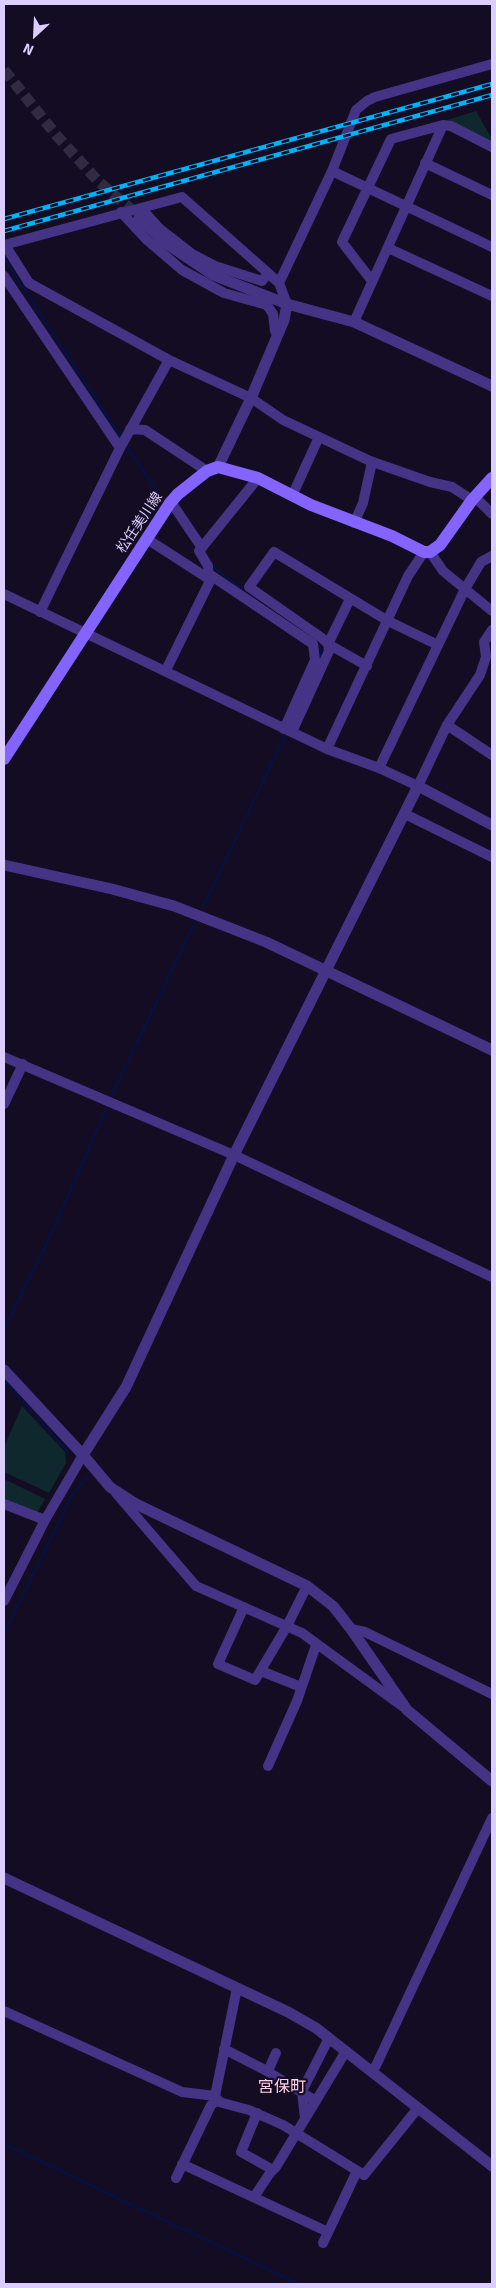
<!DOCTYPE html>
<meta charset="utf-8">
<style>
body{margin:0}
#map{position:relative;width:496px;height:2288px;overflow:hidden;background:#140c22;font-family:Signika,sans-serif}
canvas{display:block}
.frame{position:absolute;inset:0;border:5px solid #dccdff;pointer-events:none}
.north{position:absolute;left:10px;top:10px;width:50px;height:50px;-webkit-text-stroke:4px #140c22;paint-order:stroke;rotate:205deg;font-size:14px;font-weight:700;line-height:20px;text-align:center;color:#dccdff}
.north::after{content:'';display:block;margin:auto;width:18px;height:22px;background:#dccdff;clip-path:polygon(50% 0,100% 100%,50% 72%,0 100%)}
</style>
<div id="map">
<canvas width="496" height="2288"></canvas>
<div class="frame"></div>
<div class="north">N</div>
</div>
<script>
const g = document.querySelector('canvas').getContext('2d');
g.lineJoin = 'round';
function fill(path, color) { g.fillStyle = color; g.fill(path, 'evenodd'); }
const poly = rows => new Path2D(rows.map(r => 'M' + r).join(''));
function trace(path, color, width, dash) { g.strokeStyle = color; g.lineWidth = width; g.lineCap = dash ? 'butt' : 'round'; g.setLineDash(dash || []); g.stroke(path); }
function label(font, color, halo, rows, align = 'center') {
  g.font = font + ' Signika,"Noto Sans JP",sans-serif'; g.lineWidth = 4.5; g.setLineDash([]); g.textBaseline = 'middle'; g.strokeStyle = halo; g.fillStyle = color; for (const [text, x, y, turn = 0] of rows) {
    g.save(); g.translate(x, y); g.rotate((+turn || 0) * Math.PI / 180); g.textAlign = isNaN(turn) ? turn : align; if (halo) g.strokeText(text, 0, 0); g.fillText(text, 0, 0); g.restore();
  }
}
fill(poly([
 [476,111,492,139,492,142,447,120],
 [22,1406,65,1452,66,1463,49,1493,4,1472,4,1447],
 [4,1479,45,1499,37,1513,4,1499]
]), '#0e282d');
trace(poly([
 [4,258,122,439],
 [125,444,165,503],
 [211,565,242,589],
 [252,596,260,600],
 [316,641,321,651,321,660],
 [203,907,285,736],
 [112,1095,194,924],
 [4,1329,44,1250,108,1105],
 [4,1380,68,1452],
 [4,1634,73,1494,88,1476],
 [4,2144,299,2284]
]), '#061141', 2.5);
trace(poly([
 [4,70,57,136,99,182,138,215]
]), '#322943', 11, [11, 5.5]);
trace(poly([
 [425,163,492,195],
 [332,171,492,247],
 [121,212,147,240,182,270,224,293,267,305,273,314,275,331,279,332],
 [4,245,141,208],
 [5,245,29,283,169,360,251,398,283,420,370,461,430,482,452,487,472,500],
 [388,248,492,296],
 [268,273,262,281,215,266,192,254,160,229,141,208,182,197,268,273,279,283,287,304],
 [4,276,120,448,40,612],
 [372,281,342,242,391,139,443,125,451,126,492,147],
 [279,283,332,171,356,110,367,101,375,97,492,64],
 [354,322,443,125],
 [130,429,145,430,207,471],
 [120,448,169,360],
 [292,496,319,437],
 [475,497,492,514],
 [171,502,202,548],
 [354,523,363,503,372,462],
 [147,539,209,579],
 [430,552,443,571,492,611],
 [209,574,313,644,315,660,284,729],
 [4,594,327,749,379,768,418,786,447,725,480,675,486,657,484,642,492,630],
 [350,599,328,644,367,666],
 [166,670,209,583,208,566,199,551,258,478],
 [447,725,492,755],
 [292,732,329,651,328,644,322,638,249,587,274,552,388,621,438,645],
 [327,749,408,576,424,552],
 [379,768,465,589,481,562,492,556],
 [405,814,492,857],
 [4,1057,234,1155,492,1277],
 [4,1104,23,1064],
 [116,1493,196,1586,302,1633,402,1706],
 [4,1504,45,1520],
 [4,1601,45,1520,83,1455],
 [244,1607,218,1664,255,1680,287,1626,307,1586],
 [351,1629,365,1632,492,1694],
 [261,1671,301,1687],
 [268,1766,297,1701,316,1645],
 [4,2011,182,2092,215,2096,219,2102,249,2110,283,2125,364,2175,418,2108],
 [224,2049,265,2070,316,2101],
 [268,2071,276,2053],
 [373,2072,492,1818],
 [215,2096,237,1988],
 [257,2113,241,2152,273,2170],
 [305,2119,302,2091,329,2038],
 [182,2164,328,2232],
 [176,2178,211,2105,218,2100],
 [254,2197,270,2173,276,2167,346,2051],
 [323,2243,357,2171]
]), '#453385', 10);
trace(poly([
 [139,217,164,242,213,275,287,304,354,322,492,386],
 [218,467,251,398,284,320,287,304],
 [4,865,112,889,174,906,266,942,492,1050],
 [4,1370,83,1455,126,1387,234,1155,418,786,492,825],
 [83,1455,110,1487,136,1504,307,1586,333,1606,351,1629,407,1710,492,1781],
 [4,1878,288,2012,316,2028,492,2166]
]), '#453385', 11);
trace(poly([
 [4,759,170,503,178,494,207,471,218,467,258,478,311,505,392,536,424,552,430,552,440,545,472,500,492,478]
]), '#8464ff', 12);
const rail = poly([
 [4,219,492,84],
 [4,231,492,95]
]);
trace(rail, '#00b2f8', 4.5);
trace(rail, '#140c22', 2.5, [8]);
label('14px', '#dccdff', '#140c22', [
 ["松任美川線",140,523,-56]
]);
label('16px', '#ffcfe5', '#140c22', [
 ["宮保町",282,2088]
]);
</script>
